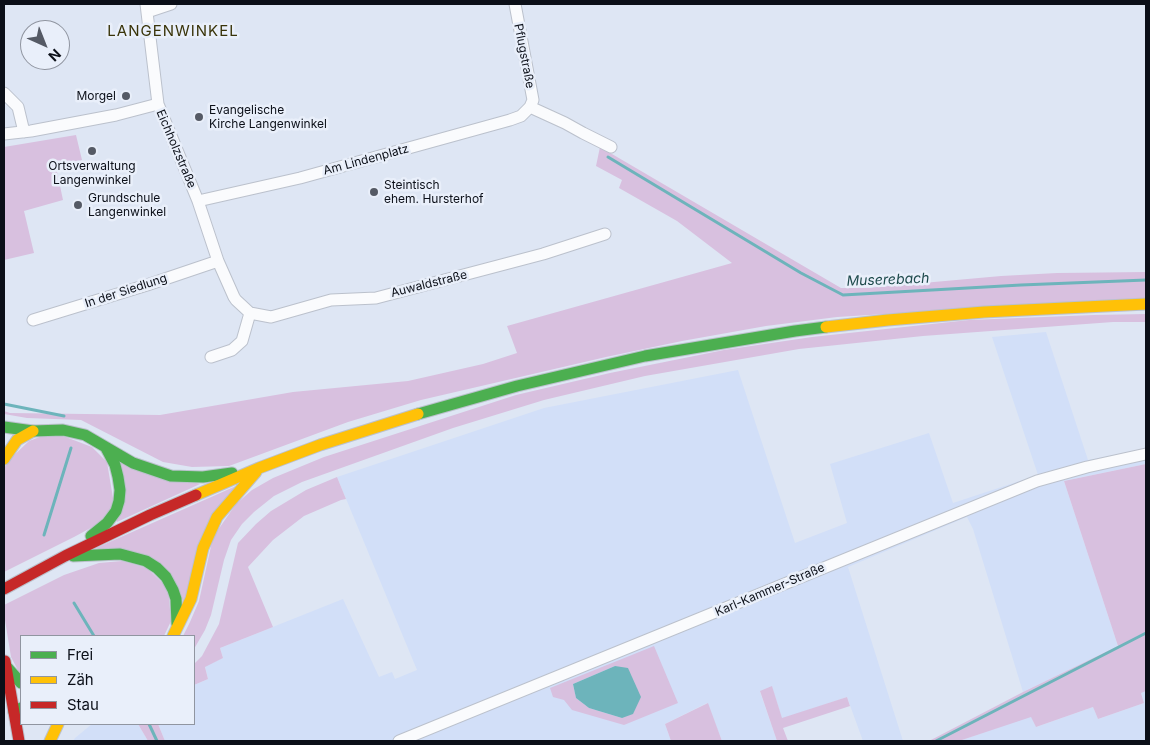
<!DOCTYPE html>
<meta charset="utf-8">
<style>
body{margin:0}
#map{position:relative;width:1150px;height:745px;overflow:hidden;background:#dee6f4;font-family:Inter,sans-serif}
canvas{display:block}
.frame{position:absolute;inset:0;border:5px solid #0b0f18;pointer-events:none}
.legend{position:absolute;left:20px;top:635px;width:175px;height:90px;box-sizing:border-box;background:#e9effa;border:1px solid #9095a0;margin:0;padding:6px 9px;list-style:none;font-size:15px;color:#0b0f18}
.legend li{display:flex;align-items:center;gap:10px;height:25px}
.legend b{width:25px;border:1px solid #9095a0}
.north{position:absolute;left:20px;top:20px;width:50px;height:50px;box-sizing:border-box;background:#e9effa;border:1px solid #9095a0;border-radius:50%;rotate:136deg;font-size:14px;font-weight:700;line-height:20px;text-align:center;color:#0b0f18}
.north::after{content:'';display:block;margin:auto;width:18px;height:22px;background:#555a65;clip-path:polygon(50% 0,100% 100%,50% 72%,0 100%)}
</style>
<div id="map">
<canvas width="1150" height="745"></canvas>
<div class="frame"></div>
<ul class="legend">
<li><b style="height:6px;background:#4caf50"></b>Frei</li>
<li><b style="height:6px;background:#ffc107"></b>Zäh</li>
<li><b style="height:6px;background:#c62828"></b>Stau</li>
</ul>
<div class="north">N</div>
</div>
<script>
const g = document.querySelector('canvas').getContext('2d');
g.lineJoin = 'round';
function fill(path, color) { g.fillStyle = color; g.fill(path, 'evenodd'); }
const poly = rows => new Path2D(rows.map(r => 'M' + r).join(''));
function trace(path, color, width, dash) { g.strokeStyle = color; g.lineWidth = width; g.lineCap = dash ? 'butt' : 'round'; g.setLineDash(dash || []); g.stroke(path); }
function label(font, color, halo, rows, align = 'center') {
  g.font = font + ' Inter,sans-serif'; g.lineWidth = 5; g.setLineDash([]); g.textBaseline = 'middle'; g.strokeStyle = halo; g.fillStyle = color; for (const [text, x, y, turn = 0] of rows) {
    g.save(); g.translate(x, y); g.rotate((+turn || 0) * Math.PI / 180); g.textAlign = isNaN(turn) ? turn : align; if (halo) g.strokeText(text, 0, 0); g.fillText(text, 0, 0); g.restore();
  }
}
fill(poly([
 [1046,332,1088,460,1146,449,1146,464,1064,481,1118,646,1023,692,973,529,967,517,848,567,903,741,863,741,847,697,782,719,772,687,760,692,777,741,722,741,707,703,665,724,671,741,165,741,158,724,194,724,194,685,208,679,205,666,223,658,220,648,343,599,379,677,392,672,395,679,417,670,337,477,544,408,738,370,795,543,847,523,830,464,929,433,953,503,1038,475,992,337],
 [1146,691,1146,741,959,741,1031,716,1036,727,1093,707,1098,719,1144,703,1141,693],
 [92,724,138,724,148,741,73,741,75,738]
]), '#d2dff8');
fill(poly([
 [76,135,82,160,56,167,63,200,24,211,34,253,4,260,4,147],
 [600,147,841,288,867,288,1001,276,1057,273,1146,272,1146,298,837,317,766,326,682,341,606,357,421,400,348,422,229,466,192,467,163,462,81,420,27,418,4,414,4,411,10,413,160,415,293,392,408,381,483,364,517,353,507,326,732,263,677,221,619,188,622,180,596,166],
 [1146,314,1146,322,1113,322,923,336,799,349,645,376,544,400,453,428,302,482,274,496,254,512,242,524,231,540,224,560,211,615,205,630,194,649,194,636,183,636,190,622,199,601,213,537,236,504,252,490,273,478,324,457,516,395,610,373,724,350,812,337,969,320,1094,315],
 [45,435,63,436,92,447,107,462,114,504,98,524,74,537,4,572,4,468,10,459,29,441],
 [116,460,200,484,117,522],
 [1146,464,1146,691,1141,693,1144,703,1098,719,1093,707,1036,727,1031,717,959,741,929,741,1023,692,1118,646,1064,481],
 [337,477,346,499,341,500,304,516,273,540,248,567,273,627,220,648,223,658,205,667,208,679,194,685,194,664,202,656,219,624,238,543,256,524,271,511,306,490],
 [236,486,185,604,164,569,96,548],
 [122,561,147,568,168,588,171,621,164,636,21,636,21,676,11,657,4,614,4,605,64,575,99,563],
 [654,646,678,703,624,725,572,710,564,700,553,697,550,688],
 [615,666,622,718,589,708,576,698,573,684],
 [772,686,782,718,847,697,850,706,783,728,788,741,777,741,760,691],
 [708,703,722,741,671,741,665,724],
 [138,724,158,724,165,741,148,741]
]), '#d8c0df');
fill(poly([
 [615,666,628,668,641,697,633,714,622,718,589,708,576,698,573,684]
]), '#6db4bb');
trace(poly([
 [608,157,801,273,843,295,1021,285,1146,280],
 [4,404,64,416],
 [44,535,71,448],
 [74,603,94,636],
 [149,724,157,741],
 [936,741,1146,633]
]), '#6db4bb', 3);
const street = poly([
 [146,4,158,104,198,201,218,261,234,297,236,300,250,313,271,317,331,300,376,298,543,254,605,234],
 [147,12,171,4],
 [4,93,18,107,24,132],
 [530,107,565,123,583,133,611,147],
 [4,134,31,131,116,115,158,104],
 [198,201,300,178,510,120,521,116,530,107,533,100,515,4],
 [33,320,147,285,218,261],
 [211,357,232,350,242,341,250,313],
 [399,741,1037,481,1087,467,1146,454]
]);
const fast = poly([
 [418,414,517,386,645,356,795,331,826,327],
 [4,427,33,431,63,430,85,435,133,463,171,476,203,477,232,473],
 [91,536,107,523,116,511,119,501,120,490,118,477,115,465,106,448],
 [73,556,120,554,146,561,157,568,166,577,173,590,176,599,177,624],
 [5,665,21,683],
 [14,712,21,708]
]);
const slow = poly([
 [826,327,888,320,984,312,1146,304],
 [4,459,17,440,33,431],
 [196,495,259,468,320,445,418,414],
 [173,636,191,599,203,548,217,517,256,472],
 [50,741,58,724]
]);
const jam = poly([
 [4,589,65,556,150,515,196,495],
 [5,661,19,741]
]);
trace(street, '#bbc1cc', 13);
trace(fast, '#bbc1cc', 13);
trace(slow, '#bbc1cc', 13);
trace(jam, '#bbc1cc', 13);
trace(street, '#fafbfd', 11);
trace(fast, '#4caf50', 11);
trace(slow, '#ffc107', 11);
trace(jam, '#c62828', 11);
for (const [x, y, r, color] of [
 [126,96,5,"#555a65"],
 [199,117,5,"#555a65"],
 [92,151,5,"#555a65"],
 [374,192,5,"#555a65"],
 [78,205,5,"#555a65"]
]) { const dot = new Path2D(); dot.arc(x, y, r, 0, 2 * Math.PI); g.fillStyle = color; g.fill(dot); trace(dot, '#e9effa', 2); }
label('12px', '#0b0f18', '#e9effa', [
 ["Pflugstraße",524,56,79],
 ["Eichholzstraße",176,149,67],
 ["Am Lindenplatz",366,160,-15],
 ["Auwaldstraße",429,284,-14],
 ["In der Siedlung",126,291,-18],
 ["Karl-Kammer-Straße",770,590,-23]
]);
label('12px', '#0b0f18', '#e9effa', [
 ["Morgel",116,96,"right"],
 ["Evangelische",209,110],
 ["Kirche Langenwinkel",209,124],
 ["Ortsverwaltung",92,166,"center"],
 ["Langenwinkel",92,180,"center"],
 ["Steintisch",384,185],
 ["ehem. Hursterhof",384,199],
 ["Grundschule",88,198],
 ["Langenwinkel",88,212]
], 'left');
label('italic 14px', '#1e4a4c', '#e9effa', [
 ["Muserebach",888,280,-2]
]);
g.letterSpacing = '1px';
label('15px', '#393409', '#e9effa', [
 ["LANGENWINKEL",173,31]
]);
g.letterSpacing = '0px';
</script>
